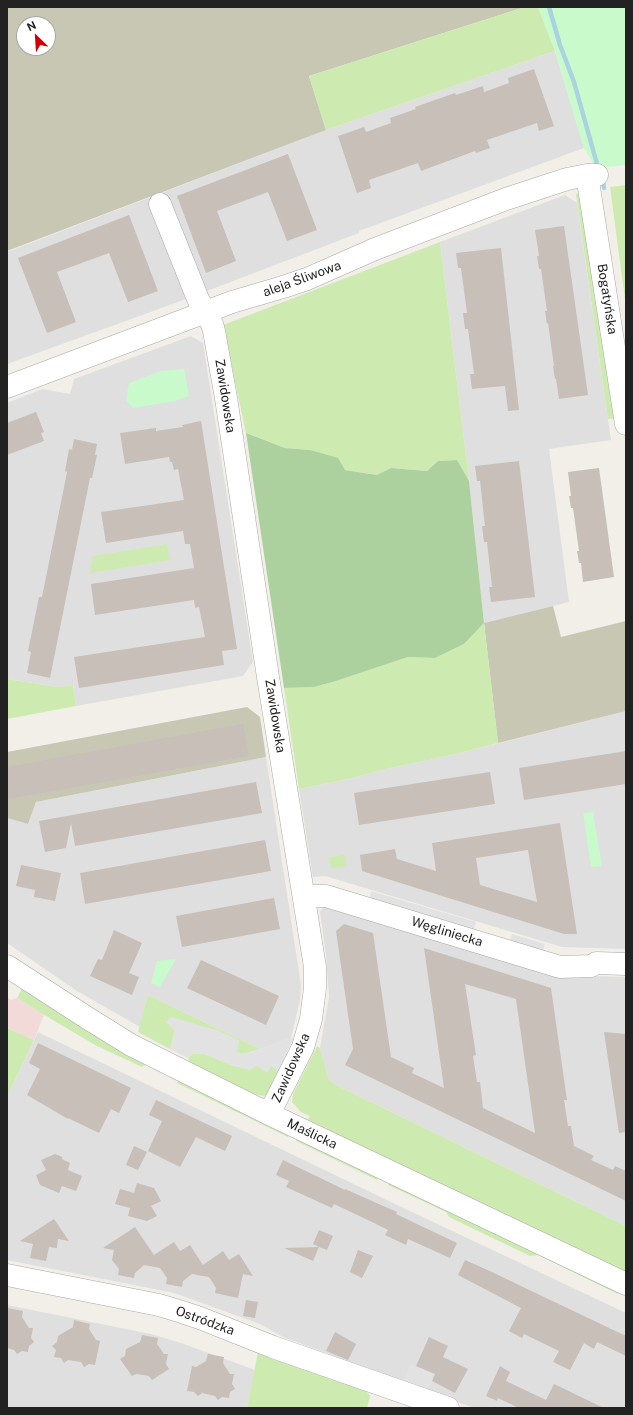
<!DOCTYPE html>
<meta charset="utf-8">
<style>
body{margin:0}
#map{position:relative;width:633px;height:1415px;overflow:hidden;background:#f2efe9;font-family:"Public Sans",sans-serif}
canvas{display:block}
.frame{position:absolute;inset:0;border:8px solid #222;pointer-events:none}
.north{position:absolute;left:16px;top:16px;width:40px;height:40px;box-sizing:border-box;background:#fff;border:1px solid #a7a7a7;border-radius:50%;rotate:335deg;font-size:11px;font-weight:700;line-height:16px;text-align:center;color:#222}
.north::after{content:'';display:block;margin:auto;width:14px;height:18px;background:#d40000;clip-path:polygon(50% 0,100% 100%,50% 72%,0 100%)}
</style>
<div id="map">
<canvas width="633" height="1415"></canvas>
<div class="frame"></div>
<div class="north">N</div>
</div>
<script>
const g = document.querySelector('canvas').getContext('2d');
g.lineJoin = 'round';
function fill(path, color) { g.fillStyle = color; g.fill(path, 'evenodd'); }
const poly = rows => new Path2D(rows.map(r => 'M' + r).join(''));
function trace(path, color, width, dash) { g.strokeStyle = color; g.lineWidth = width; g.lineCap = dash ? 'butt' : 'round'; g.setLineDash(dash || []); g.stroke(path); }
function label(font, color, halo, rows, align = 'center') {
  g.font = font + ' "Public Sans",sans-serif'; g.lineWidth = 3; g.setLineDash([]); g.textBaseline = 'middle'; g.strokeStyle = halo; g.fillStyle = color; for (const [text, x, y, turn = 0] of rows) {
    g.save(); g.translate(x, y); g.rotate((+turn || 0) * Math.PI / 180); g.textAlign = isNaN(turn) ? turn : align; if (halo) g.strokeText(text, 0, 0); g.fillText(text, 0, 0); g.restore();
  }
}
fill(poly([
 [555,51,584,148,359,231,359,233,178,302,7,364,7,252,326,130],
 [565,195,577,203,611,440,549,449,569,602,484,623,469,481,440,242],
 [191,336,203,343,253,662,243,676,76,706,73,685,58,687,7,679,7,403,42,389,70,394,74,379],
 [626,711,626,949,562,947,325,876,313,877,299,789,344,780,390,768,448,756],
 [266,757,301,985,300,1000,291,1038,260,1049,148,995,140,1027,77,991,7,943,7,818,28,824,36,802],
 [325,905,555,975,626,977,626,1226,342,1088,329,1080,320,1048,329,997,326,955,320,912],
 [38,1032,393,1203,626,1313,626,1408,474,1408,283,1337,260,1324,174,1293,7,1260,7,1097],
 [7,1305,151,1334,184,1344,255,1370,247,1408,7,1408]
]), '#e0dfdf');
fill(poly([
 [7,997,11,1000,17,998,44,1015,34,1040,7,1028]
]), '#f2dad9');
fill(poly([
 [7,7,525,7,309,76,326,130,7,251],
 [24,24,48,24,48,48,24,48],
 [553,606,561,637,626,621,626,711,498,743,484,623],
 [247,707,260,717,266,757,36,802,28,824,7,818,7,752]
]), '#c7c7b4');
fill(poly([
 [525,7,538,7,555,51,326,130,309,76],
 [626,185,626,307,610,187],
 [585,193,617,418,608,419,576,194],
 [440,242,469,481,457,460,438,461,427,471,391,468,378,475,345,470,310,450,285,448,246,433,223,325],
 [167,544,170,560,90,573,93,556],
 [484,623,498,743,448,756,390,768,344,780,299,789,284,688,314,687,336,681,408,657,435,658,464,644],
 [7,679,58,687,73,685,76,706,7,719],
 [345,855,347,866,331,868,329,857],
 [23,986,146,1064,142,1067,95,1045,41,1013,17,998],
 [148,995,260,1049,243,1054,236,1052,239,1041,216,1030,175,1031,170,1049,138,1032],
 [7,1028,34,1040,7,1097],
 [317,1046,320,1048,329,1080,342,1088,626,1226,626,1275,307,1120,310,1116,301,1112,292,1102,293,1094],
 [192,1054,204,1054,234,1066,271,1065,284,1074,271,1092,264,1096,257,1095,187,1063,189,1060,188,1058],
 [181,1075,292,1129,288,1137,177,1083],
 [300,1133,381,1173,377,1180,296,1141],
 [391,1178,621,1287,618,1294,538,1255,530,1256,449,1217,446,1212,388,1185],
 [258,1352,366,1391,370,1396,367,1408,247,1408]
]), '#cdebb0');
fill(poly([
 [246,433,285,448,310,450,338,458,345,470,377,475,391,468,427,471,438,461,457,460,469,481,484,623,464,644,435,658,408,657,336,681,314,687,284,688]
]), '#add19e');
fill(poly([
 [538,7,626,7,626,165,596,168,584,148,555,51],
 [184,369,189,396,175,401,133,408,126,400,129,383,161,371],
 [593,812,602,866,591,867,583,813],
 [176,959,160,987,151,983,157,961]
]), '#c8facc');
fill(poly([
 [371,891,476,922,472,934,369,901],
 [512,934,545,944,542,955,509,944],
 [171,1017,216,1030,239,1041,237,1052,243,1054,260,1049,291,1038,293,1039,278,1071,271,1066,267,1073,257,1066,250,1070,234,1066,204,1054,192,1054,188,1058,170,1049,175,1031,166,1022],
 [411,1364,435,1374,427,1392,403,1381]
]), '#e2e2e2');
trace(poly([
 [549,7,560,45,574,82,597,164],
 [603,182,604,188]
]), '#aad3df', 4.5);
fill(poly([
 [534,69,554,126,539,131,537,123,487,140,490,148,476,153,475,151,421,171,418,163,369,180,371,188,357,193,338,136,364,127,366,132,391,123,390,118,416,109,415,107,455,93,456,95,483,86,484,92,509,83,508,78],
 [288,154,317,230,287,241,268,192,217,211,236,261,206,273,177,196],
 [129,215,158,291,128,302,109,253,57,272,76,322,47,333,18,258],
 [564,226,588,395,559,399,556,379,555,379,553,366,554,366,548,323,547,324,545,311,547,311,541,269,539,269,537,256,539,256,535,230],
 [501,248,519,410,508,411,505,386,472,389,470,374,474,374,468,329,465,329,463,313,467,313,461,268,458,268,456,253],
 [36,412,44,432,41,433,44,441,7,455,7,423],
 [201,421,237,649,222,651,224,665,79,688,74,657,205,637,199,607,195,608,194,600,95,615,91,584,194,568,190,544,185,544,183,531,106,543,101,512,184,500,178,469,174,470,172,462,170,462,169,457,125,464,120,433,156,428,156,431,183,427,182,425],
 [74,439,97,444,95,455,97,455,92,478,90,478,50,678,27,673,31,652,28,651,39,597,42,597,67,472,65,471,69,449,72,450],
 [519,461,535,597,491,602,489,587,492,587,487,542,484,542,482,526,485,526,480,481,477,481,475,466],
 [599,468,614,577,583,582,581,563,579,563,577,551,579,551,573,508,571,508,569,496,571,496,568,472],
 [243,724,249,756,7,799,7,767],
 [626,751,626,784,524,800,519,768],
 [490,772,495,804,359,825,354,793],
 [256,782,262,813,75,846,71,823,66,848,45,852,39,821],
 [560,823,577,934,564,934,362,871,360,855,395,849,397,859,436,871,432,843],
 [528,850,537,902,480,885,476,858],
 [265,840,271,871,85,904,80,873],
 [21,865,61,873,55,901,34,897,35,890,16,886],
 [274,898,280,929,182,947,176,916],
 [344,924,373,933,391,1057,414,1068,412,1073,444,1088,424,948,551,988,567,1100,564,1100,568,1126,571,1126,574,1146,594,1156,591,1160,613,1170,615,1166,626,1171,626,1201,345,1065,353,1049,336,931],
 [465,984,516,999,535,1133,483,1108,480,1082,477,1082,473,1056,476,1055],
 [114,930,142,943,129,973,139,977,132,995,90,976,98,959,102,960],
 [201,960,279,996,266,1025,187,988],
 [604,1032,626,1034,626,1132,619,1133],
 [38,1043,131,1088,119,1113,111,1109,99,1133,68,1118,68,1119,27,1095,40,1069,29,1063],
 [156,1100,232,1136,225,1151,196,1137,180,1167,148,1151,162,1121,149,1115],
 [134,1146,147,1152,138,1170,126,1165],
 [55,1154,62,1157,62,1159,70,1163,68,1170,82,1176,76,1191,62,1186,59,1193,40,1185,36,1175,46,1170,41,1160],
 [283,1160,345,1190,345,1189,397,1212,396,1214,457,1243,450,1258,408,1239,406,1245,385,1235,388,1230,372,1222,334,1204,332,1208,286,1187,289,1181,276,1175],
 [137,1183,154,1188,161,1201,151,1206,157,1216,147,1221,128,1216,130,1208,115,1204,120,1189,134,1193],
 [54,1219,69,1241,58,1239,57,1248,49,1247,46,1261,30,1258,33,1244,20,1241],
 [135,1227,154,1255,174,1242,180,1251,190,1245,203,1265,223,1251,229,1260,239,1254,253,1276,243,1274,238,1298,215,1293,216,1288,209,1277,192,1274,183,1281,182,1287,166,1284,167,1278,160,1268,144,1265,135,1273,134,1278,118,1275,119,1269,112,1260,114,1250,103,1248],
 [319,1230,333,1236,327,1250,319,1247,313,1261,284,1248,319,1247,313,1244],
 [358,1250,373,1256,362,1278,350,1272],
 [465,1260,492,1272,523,1287,626,1336,626,1356,597,1342,594,1349,584,1343,570,1370,553,1362,559,1351,524,1334,522,1338,509,1331,521,1308,458,1275],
 [246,1300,258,1302,255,1318,243,1316],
 [7,1308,23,1311,22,1317,29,1328,33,1328,31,1338,34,1342,29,1346,28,1352,22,1351,17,1354,14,1350,7,1348],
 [74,1320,90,1324,89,1329,96,1340,100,1341,95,1365,89,1364,84,1367,81,1362,68,1360,64,1363,61,1358,54,1357,56,1350,52,1346,57,1342,58,1336,73,1327],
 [335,1332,356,1344,348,1360,326,1351],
 [142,1335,158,1338,157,1344,164,1354,168,1354,166,1364,169,1369,152,1380,149,1376,136,1374,132,1376,120,1359,125,1356,126,1349,140,1342],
 [429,1337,448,1346,443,1357,468,1369,455,1393,432,1381,435,1374,416,1366],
 [208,1354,224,1357,223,1363,230,1374,234,1374,232,1384,235,1389,230,1392,229,1398,222,1397,218,1400,215,1396,202,1393,198,1396,194,1392,187,1391,192,1366,196,1367,206,1361],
 [500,1366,510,1372,506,1381,546,1400,554,1384,604,1408,519,1408,498,1398,497,1401,486,1396]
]), '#c7bfb8');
const minor = poly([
 [587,175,626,424],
 [160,204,198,299,212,324,214,331,226,398,268,677,315,967,315,988,311,1019,303,1047,269,1114],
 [7,387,232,302,283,287,307,279,375,249,506,199,567,179,587,175,597,175],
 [304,896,326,896,560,967,591,966],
 [596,963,626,964],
 [7,966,89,1019,131,1045,269,1114,626,1284],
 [7,1275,159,1305,182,1312,200,1318,273,1347,448,1408]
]);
trace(minor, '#a9a9a9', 23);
trace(minor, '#fff', 22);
label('13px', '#222', '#fff', [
 ["aleja Śliwowa",302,279,-20],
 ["Bogatyńska",607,299,81],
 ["Zawidowska",225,396,81],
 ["Zawidowska",275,716,81],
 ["Węgliniecka",447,932,17],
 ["Zawidowska",291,1068,-66],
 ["Maślicka",312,1134,25],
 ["Ostródzka",205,1321,20]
]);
</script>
